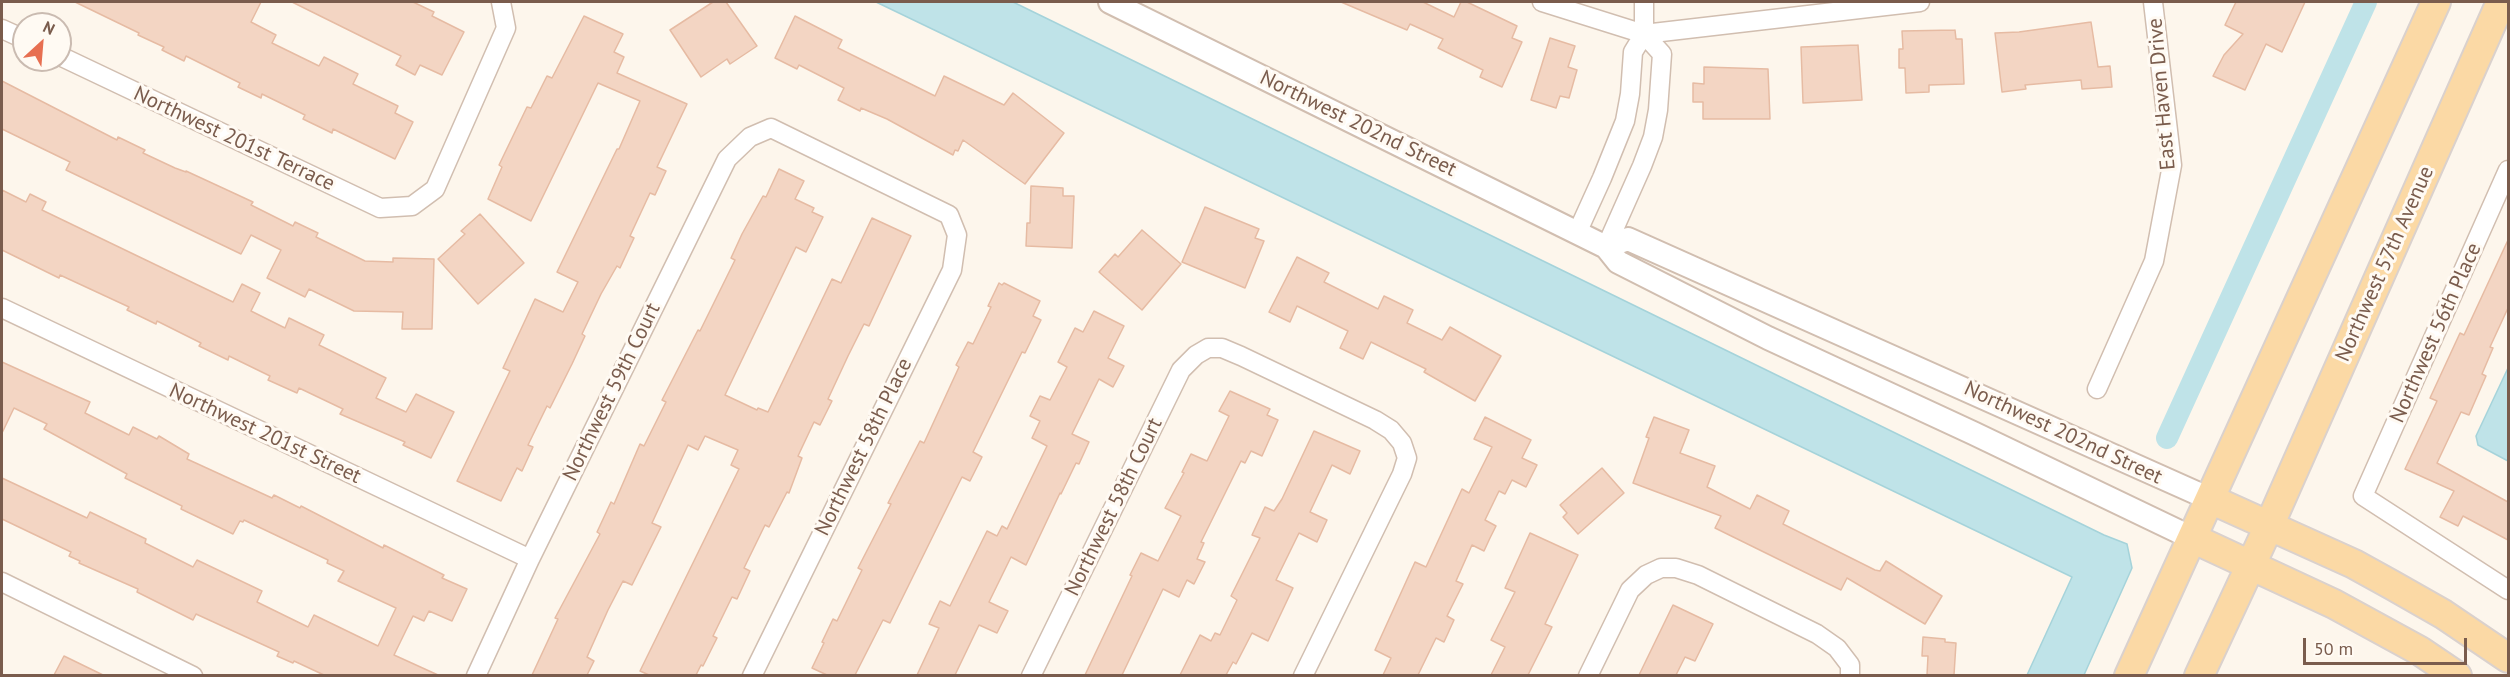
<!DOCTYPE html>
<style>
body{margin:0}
#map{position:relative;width:2510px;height:677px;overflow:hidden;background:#fdf6ec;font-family:"PT Sans",sans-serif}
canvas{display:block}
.frame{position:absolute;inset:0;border:3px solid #7a5c4d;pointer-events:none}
.north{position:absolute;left:12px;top:12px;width:60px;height:60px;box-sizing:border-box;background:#fffaf3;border:2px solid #cabbb1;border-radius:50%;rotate:26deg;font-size:16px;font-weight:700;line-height:24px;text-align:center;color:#7a5c4d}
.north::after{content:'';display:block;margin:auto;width:21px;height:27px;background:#e76f51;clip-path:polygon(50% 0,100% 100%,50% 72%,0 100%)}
.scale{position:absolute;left:2303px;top:638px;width:164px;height:27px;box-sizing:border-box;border:3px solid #7a5c4d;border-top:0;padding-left:8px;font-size:18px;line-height:21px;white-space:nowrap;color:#7a5c4d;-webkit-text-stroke:4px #fffaf3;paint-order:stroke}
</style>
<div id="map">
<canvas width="2510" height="677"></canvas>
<div class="frame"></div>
<div class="north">N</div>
<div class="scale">50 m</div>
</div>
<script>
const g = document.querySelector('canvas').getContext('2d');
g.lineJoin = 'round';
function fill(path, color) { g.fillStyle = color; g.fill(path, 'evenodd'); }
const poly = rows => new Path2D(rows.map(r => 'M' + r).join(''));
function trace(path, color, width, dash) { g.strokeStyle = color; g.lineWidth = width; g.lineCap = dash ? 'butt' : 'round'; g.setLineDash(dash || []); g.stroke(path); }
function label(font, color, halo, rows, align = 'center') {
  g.font = font + ' "PT Sans",sans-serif'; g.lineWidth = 6; g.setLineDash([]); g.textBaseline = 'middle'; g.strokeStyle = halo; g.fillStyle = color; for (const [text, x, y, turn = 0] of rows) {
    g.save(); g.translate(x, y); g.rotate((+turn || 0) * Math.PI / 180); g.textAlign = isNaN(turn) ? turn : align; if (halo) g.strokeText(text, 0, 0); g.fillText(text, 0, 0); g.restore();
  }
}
const water = poly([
 [876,2,1013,2,2104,535,2127,544,2132,568,2084,675,2027,675,2072,577,876,2],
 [2508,368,2508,461,2478,445,2476,436,2508,368]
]);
fill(water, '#bfe3e8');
trace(water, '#a5d3da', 1.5);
trace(poly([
 [2167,438,2366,2]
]), '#bfe3e8', 22);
const building = poly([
 [75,2,261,2,251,22,276,35,272,43,319,66,324,57,358,74,353,84,355,85,398,106,395,113,413,122,395,159,333,129,332,133,303,119,305,115,262,94,261,98,238,87,240,83,186,56,184,61,162,50,164,47,138,35,139,33,75,2],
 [292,2,413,2,434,12,432,16,464,32,442,75,420,65,415,75,396,65,401,56,292,2],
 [713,2,726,2,757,46,730,64,727,59,701,77,670,30,713,2],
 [1341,2,1423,2,1454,17,1461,2,1467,2,1517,26,1512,38,1522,42,1502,87,1480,77,1483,70,1438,48,1443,39,1410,24,1407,30,1341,2],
 [2236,2,2305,2,2282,52,2266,44,2245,90,2213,76,2224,55,2243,34,2225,25,2236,2],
 [584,16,623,34,614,52,624,57,617,73,687,104,657,167,666,171,655,195,650,193,630,236,634,238,620,268,617,266,601,294,582,334,585,336,572,364,550,408,547,406,528,445,533,447,522,471,517,468,501,501,457,481,510,371,503,368,535,299,563,312,578,282,557,272,617,149,619,149,640,101,598,83,531,221,488,199,502,167,499,165,527,107,531,108,547,76,552,78,584,16],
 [795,16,842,40,838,48,935,96,944,76,1004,105,1013,93,1064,133,1025,184,963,140,958,151,955,150,953,155,887,119,861,108,860,111,838,100,844,88,799,65,797,69,775,58,795,16],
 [2091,22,2098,67,2110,66,2112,87,2082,89,2081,80,2025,85,2026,89,2002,92,1995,33,2019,32,2091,22],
 [1955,30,1956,39,1962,39,1964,84,1929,85,1929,92,1906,93,1905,68,1899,68,1899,49,1903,49,1902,31,1955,30],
 [1550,38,1575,46,1568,67,1577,70,1569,98,1560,96,1556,108,1531,100,1550,38],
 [1858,45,1862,100,1803,103,1801,47,1858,45],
 [1704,67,1768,69,1770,119,1703,119,1703,102,1693,102,1693,83,1704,84,1704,67],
 [2,81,117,140,118,137,145,150,143,153,175,168,186,172,186,171,253,202,251,205,293,226,295,222,318,233,316,237,365,261,393,262,393,258,434,259,432,329,402,329,403,312,354,311,309,289,305,297,267,278,281,250,251,235,241,254,66,170,70,162,2,129,2,81],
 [779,169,804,181,795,199,814,208,812,212,823,217,806,252,796,247,725,395,757,410,758,408,768,412,832,279,841,283,872,218,911,236,869,326,864,324,848,356,828,399,832,401,820,425,814,422,798,456,802,458,789,493,787,492,769,527,765,525,744,568,750,571,737,599,732,597,713,636,717,638,703,666,701,665,696,675,649,675,640,671,739,469,731,465,738,450,705,436,698,450,688,445,652,523,661,527,632,585,623,581,608,610,587,657,594,661,587,675,532,675,558,619,555,618,600,534,597,532,611,502,614,504,640,444,644,446,666,402,662,400,698,330,700,331,735,260,731,258,742,234,763,196,766,197,779,169],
 [1031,186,1063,188,1063,196,1074,196,1072,248,1026,246,1027,223,1030,223,1031,186],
 [2,190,26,202,30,194,46,202,42,210,44,211,233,302,242,284,260,293,251,311,285,328,289,318,324,335,319,345,386,378,376,398,406,412,416,394,454,412,431,458,403,445,405,442,340,414,343,409,299,388,297,393,268,380,270,376,229,356,228,360,199,346,201,343,157,321,156,324,127,310,129,307,60,275,59,278,2,250,2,190],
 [1205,207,1259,229,1255,238,1264,241,1245,288,1182,262,1205,207],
 [480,214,524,263,478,304,438,259,465,234,461,231,480,214],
 [1142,230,1181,264,1142,310,1099,272,1115,254,1118,257,1142,230],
 [2508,240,2508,308,2490,347,2493,348,2482,374,2486,376,2469,415,2461,412,2437,463,2508,502,2508,540,2463,516,2458,526,2440,517,2454,491,2405,469,2437,401,2430,398,2460,333,2464,335,2508,240],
 [1297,257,1329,273,1324,282,1378,309,1384,296,1413,310,1407,323,1442,340,1450,327,1501,356,1475,401,1424,372,1426,369,1371,342,1363,359,1340,348,1348,331,1297,306,1290,322,1269,312,1297,257],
 [999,283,1002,285,1004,283,1040,301,1033,316,1041,320,1025,353,1022,352,973,452,982,457,970,481,962,477,890,623,883,620,855,675,827,675,812,668,824,643,822,642,833,619,837,621,862,570,858,568,891,504,888,503,920,441,924,443,959,367,956,365,968,342,973,344,991,307,988,306,999,283],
 [1094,311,1124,326,1108,358,1124,366,1113,387,1099,379,1072,434,1089,442,1079,464,1076,463,1061,494,1060,493,1026,565,1011,557,989,602,1008,611,997,633,979,625,955,675,917,675,939,628,929,624,940,601,950,606,987,531,997,536,1002,526,1007,529,1047,446,1032,438,1040,421,1030,416,1040,396,1050,400,1067,367,1058,362,1075,328,1083,332,1094,311],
 [2,362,90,402,85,413,129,435,133,427,157,439,159,436,189,454,187,459,272,498,274,495,300,508,301,506,383,548,384,545,444,575,442,578,467,589,452,621,429,611,424,621,413,616,394,655,438,675,324,675,294,661,293,663,277,656,279,652,196,614,193,620,137,592,138,589,79,563,80,561,69,556,71,552,2,519,2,478,87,518,90,512,146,539,145,543,193,567,197,560,241,581,262,591,257,602,308,627,314,615,378,646,396,608,338,581,344,571,327,563,328,560,244,520,243,522,240,521,233,534,181,509,182,506,125,478,127,474,44,429,47,424,14,408,2,433,2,362],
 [1230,391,1270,409,1267,415,1278,420,1262,456,1251,451,1245,463,1241,461,1201,542,1204,543,1197,559,1205,562,1194,584,1187,580,1179,597,1163,589,1122,675,1085,675,1132,576,1130,575,1141,553,1158,561,1181,516,1165,508,1184,473,1182,472,1191,454,1207,461,1229,416,1219,411,1230,391],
 [1485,417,1531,440,1522,458,1537,465,1526,487,1512,480,1505,494,1499,491,1485,520,1496,526,1490,538,1484,551,1472,545,1456,581,1463,584,1447,616,1454,620,1444,642,1436,638,1418,675,1383,675,1391,658,1375,650,1415,562,1426,567,1462,489,1469,493,1492,447,1474,439,1485,417],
 [1654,417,1689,430,1680,453,1715,466,1707,487,1750,509,1757,495,1789,511,1783,524,1875,570,1880,571,1886,561,1942,596,1925,624,1847,578,1841,590,1715,528,1721,516,1633,483,1649,438,1646,437,1654,417],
 [1314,431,1360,451,1350,474,1332,465,1310,512,1327,520,1317,542,1299,533,1276,580,1293,588,1268,641,1252,633,1236,664,1233,662,1226,675,1180,675,1200,635,1211,641,1215,633,1220,635,1237,600,1231,596,1260,538,1252,535,1265,507,1274,511,1282,499,1314,431],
 [1602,468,1624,493,1578,534,1563,517,1567,513,1560,505,1602,468],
 [1530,533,1578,555,1545,624,1552,627,1528,675,1491,675,1505,647,1491,640,1515,592,1505,588,1530,533],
 [1673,605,1713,624,1695,661,1685,657,1676,675,1639,675,1673,605],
 [1923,637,1945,639,1945,642,1956,643,1954,675,1927,675,1928,656,1922,656,1923,637],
 [64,656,103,675,54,675,64,656]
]);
fill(building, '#f3d5c3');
trace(building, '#e6bba3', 1.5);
const minor = poly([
 [1542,2,1644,34,1920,2],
 [2,29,24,39],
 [60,56,380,208,412,206,435,189,506,28,501,2],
 [2508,170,2363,496,2508,590],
 [1577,233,1602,178,1625,121,1630,94,1633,52,1644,34,1644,2],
 [1606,247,1642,166,1653,137,1658,110,1662,54,1644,34],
 [2,308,530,559],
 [2097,389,2154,261,2172,165,2153,2],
 [2,582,193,676],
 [476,676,530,559,727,159,750,137,771,128,949,215,957,235,952,270,752,676],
 [1031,676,1181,370,1196,355,1208,348,1222,348,1241,356,1375,420,1391,430,1402,443,1407,458,1402,474,1303,676],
 [1588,676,1630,590,1646,575,1661,568,1676,568,1698,575,1817,634,1837,648,1850,665,1850,676]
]);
const tertiary = poly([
 [1110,2,1606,247,1618,262,1768,338,1973,433,2192,538],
 [1606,247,1628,239,2210,499]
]);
const primary = poly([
 [2210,499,2354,564,2392,585,2443,614,2508,658],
 [2192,538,2334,604,2420,651,2457,676],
 [2129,676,2436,2],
 [2199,676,2269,526,2501,2]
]);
trace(minor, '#d1beb0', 21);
trace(tertiary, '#d1beb0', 26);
trace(primary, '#dad1cd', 32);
trace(minor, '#fff', 18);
trace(tertiary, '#fff', 22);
trace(primary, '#fbd9a5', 28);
label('21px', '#7a5c4d', '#fffaf3', [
 ["East Haven Drive",2162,94,-95],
 ["Northwest 202nd Street",1358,124,26],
 ["Northwest 201st Terrace",234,139,25],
 ["Northwest 57th Avenue",2385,264,-66],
 ["Northwest 56th Place",2436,333,-66],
 ["Northwest 59th Court",612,392,-64],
 ["Northwest 202nd Street",2063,433,25],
 ["Northwest 201st Street",265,434,25],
 ["Northwest 58th Place",864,447,-64],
 ["Northwest 58th Court",1114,507,-64]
]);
</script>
